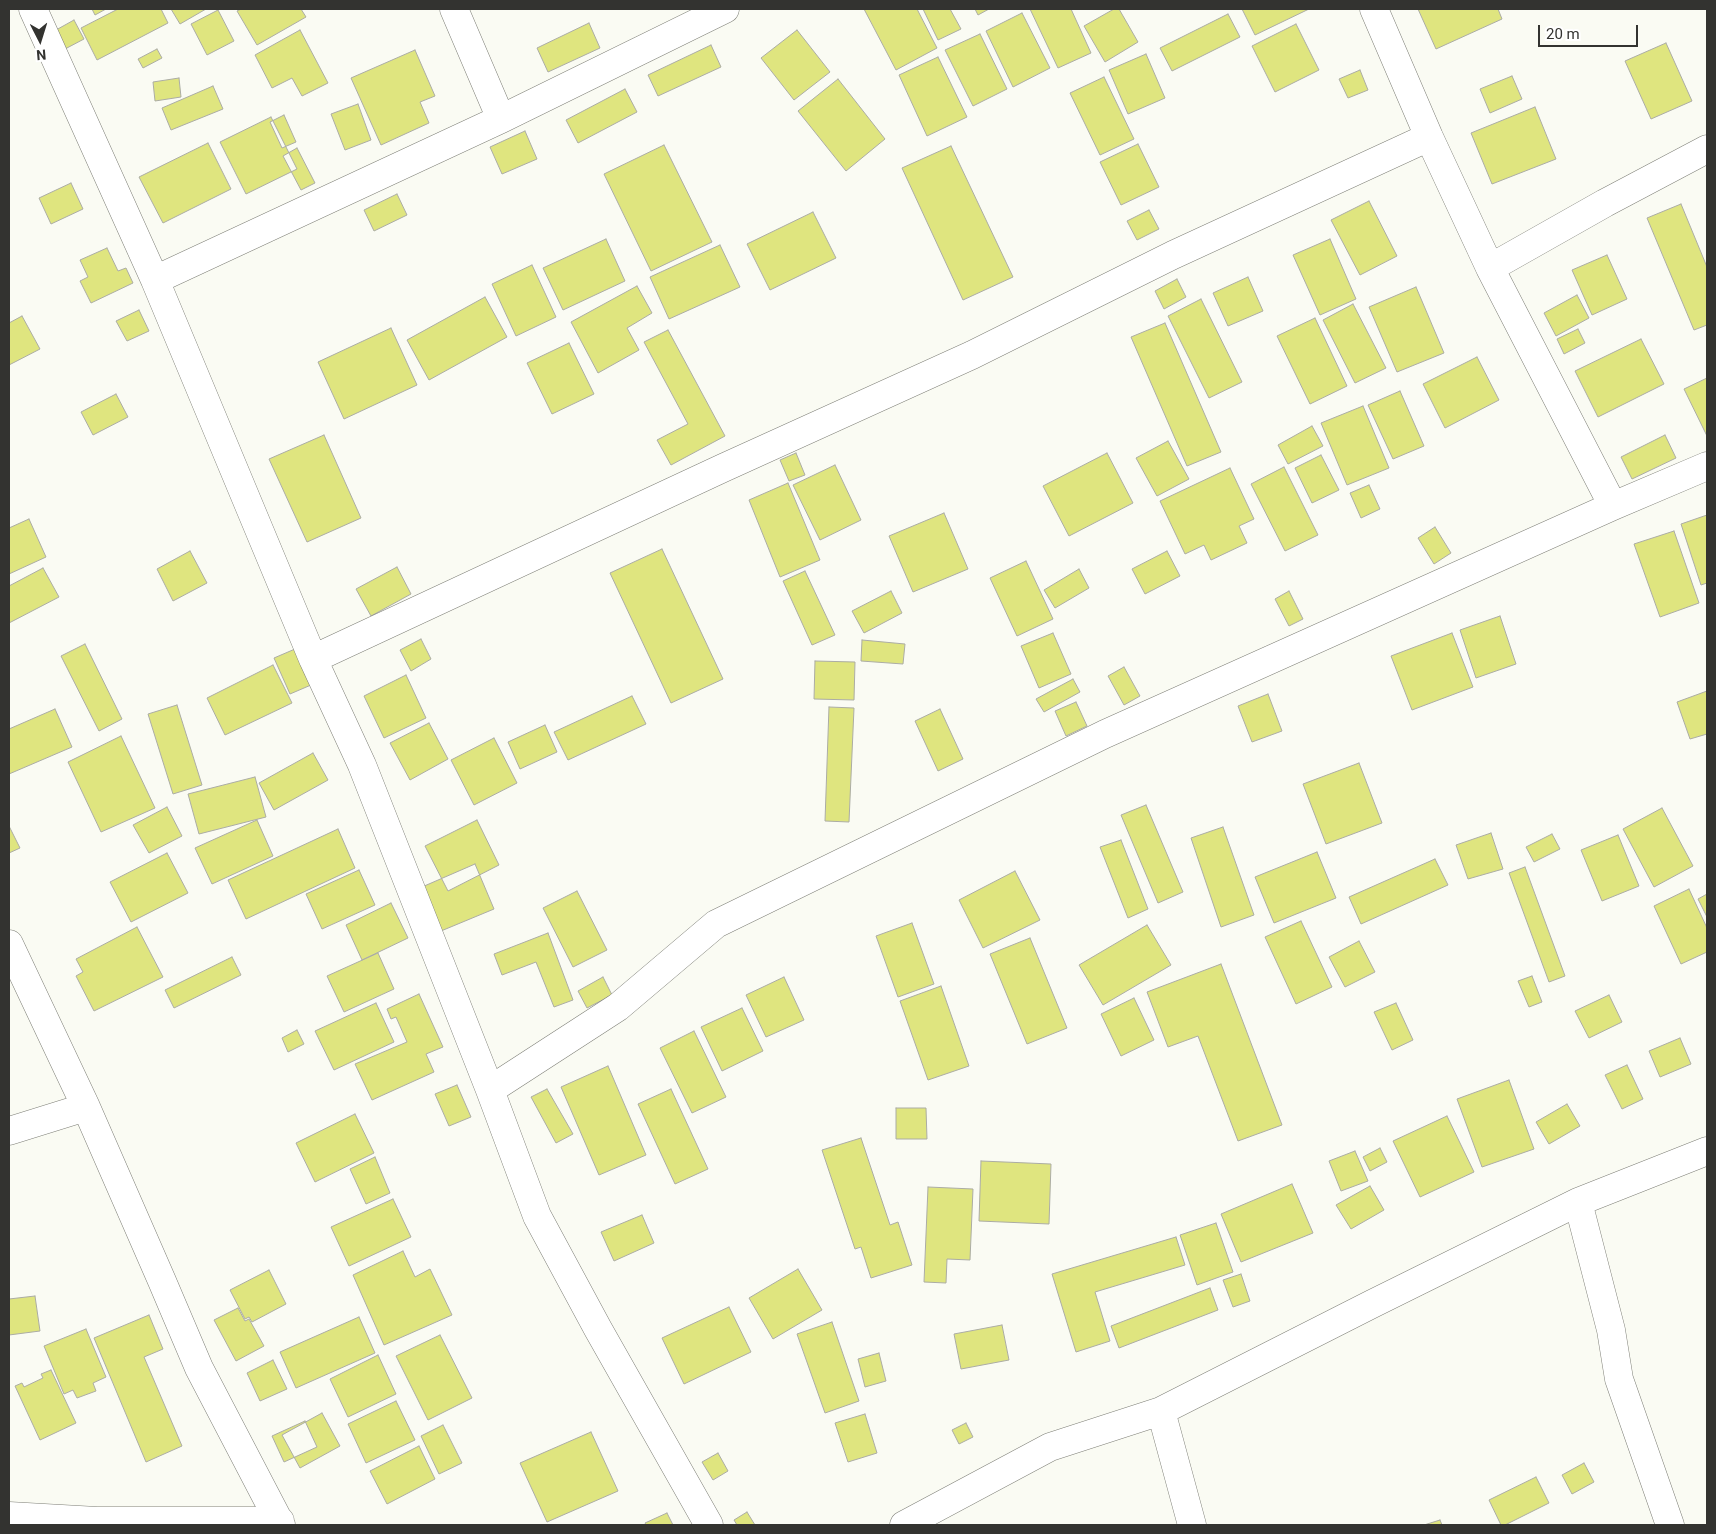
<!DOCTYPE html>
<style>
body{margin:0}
#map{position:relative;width:1716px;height:1534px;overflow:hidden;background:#fafbf3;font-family:Roboto,sans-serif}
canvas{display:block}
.frame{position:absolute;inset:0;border:10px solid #333330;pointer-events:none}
.north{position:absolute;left:15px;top:15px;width:50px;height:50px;-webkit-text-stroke:4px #fff;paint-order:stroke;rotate:175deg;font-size:14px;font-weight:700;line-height:20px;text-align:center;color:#333330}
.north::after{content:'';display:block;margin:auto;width:18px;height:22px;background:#333330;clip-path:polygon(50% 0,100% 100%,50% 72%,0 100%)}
.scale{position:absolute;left:1538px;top:25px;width:100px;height:22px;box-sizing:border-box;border:2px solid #333330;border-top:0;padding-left:6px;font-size:15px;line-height:18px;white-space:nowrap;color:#333330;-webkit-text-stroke:4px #fff;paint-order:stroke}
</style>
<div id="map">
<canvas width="1716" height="1534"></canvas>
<div class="frame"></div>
<div class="north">N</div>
<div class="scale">20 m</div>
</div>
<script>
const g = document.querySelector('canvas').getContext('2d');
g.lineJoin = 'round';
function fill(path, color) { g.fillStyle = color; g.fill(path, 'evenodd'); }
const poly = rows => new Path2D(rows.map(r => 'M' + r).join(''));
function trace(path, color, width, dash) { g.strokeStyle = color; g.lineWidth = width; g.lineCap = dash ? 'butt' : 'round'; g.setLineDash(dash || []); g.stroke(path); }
const building = poly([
 [92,9,106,9,95,15,92,9],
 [118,9,161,9,168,23,97,60,81,28,118,9],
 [171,9,206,9,180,24,171,9],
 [241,9,301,9,306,17,257,45,237,11,241,9],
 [864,9,917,9,937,48,896,70,864,9],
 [923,9,950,9,961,29,938,40,923,9],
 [975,9,989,9,978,15,975,9],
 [1030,9,1071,9,1091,53,1058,68,1030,9],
 [1114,9,1119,9,1138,42,1105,62,1084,26,1114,9],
 [1242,9,1309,9,1255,35,1242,9],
 [1418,9,1498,9,1502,19,1436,49,1418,9],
 [218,10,234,41,207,55,191,24,218,10],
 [1022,13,1050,68,1013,87,986,31,1022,13],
 [1228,14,1240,37,1172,71,1160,48,1228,14],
 [74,20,84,39,65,49,56,30,74,20],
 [589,23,600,48,548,72,537,48,589,23],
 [1296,24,1319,70,1275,92,1252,46,1296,24],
 [300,30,328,83,302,96,292,78,272,88,255,55,300,30],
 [797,30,830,72,794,100,761,58,797,30],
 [980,34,1007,89,973,106,945,50,980,34],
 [1666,43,1692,101,1651,119,1625,61,1666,43],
 [711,45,721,67,658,96,648,75,711,45],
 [157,49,162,58,143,68,138,59,157,49],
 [415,50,435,96,420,102,429,123,381,145,351,78,415,50],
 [1146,54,1165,98,1128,114,1109,70,1146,54],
 [938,57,967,117,927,136,899,75,938,57],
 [1360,70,1368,90,1348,98,1339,79,1360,70],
 [1512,76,1522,99,1490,113,1480,89,1512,76],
 [1104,77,1134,139,1100,155,1070,93,1104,77],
 [179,78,181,97,155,101,153,82,179,78],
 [838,79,885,139,846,171,798,111,838,79],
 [213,86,223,109,171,130,162,108,213,86],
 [625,89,637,112,578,143,566,120,625,89],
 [358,104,371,140,345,150,331,114,358,104],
 [1535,107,1556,159,1492,184,1471,133,1535,107],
 [284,115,296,142,282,148,270,122,284,115],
 [271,117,297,169,246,194,220,142,271,117],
 [525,131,537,159,502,174,490,147,525,131],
 [208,143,231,189,163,223,139,177,208,143],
 [1138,144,1159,187,1121,205,1100,162,1138,144],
 [664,145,712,242,651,271,604,174,664,145],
 [951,146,1013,277,963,300,902,168,951,146],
 [297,148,315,183,301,190,283,156,297,148],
 [71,183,83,209,51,224,39,198,71,183],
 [397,194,407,215,374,231,364,210,397,194],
 [1369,201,1397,256,1360,275,1331,220,1369,201],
 [1681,204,1707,267,1707,325,1694,330,1647,218,1681,204],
 [1149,210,1159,229,1137,240,1127,221,1149,210],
 [813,212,836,258,770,290,747,244,813,212],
 [606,239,625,281,563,310,543,268,606,239],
 [1330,239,1356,299,1320,315,1293,255,1330,239],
 [720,245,740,287,669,319,650,277,720,245],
 [107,248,118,271,126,268,133,283,91,303,80,281,88,277,80,260,107,248],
 [1607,255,1627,299,1592,315,1572,270,1607,255],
 [532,265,556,317,516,336,492,284,532,265],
 [1248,277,1263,311,1228,326,1213,293,1248,277],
 [1177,279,1186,297,1164,309,1155,291,1177,279],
 [637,286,652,313,627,328,639,350,598,373,571,322,637,286],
 [1416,287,1444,353,1397,372,1369,307,1416,287],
 [1577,295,1589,318,1556,336,1544,313,1577,295],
 [485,297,507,337,429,380,407,340,485,297],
 [1201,299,1242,382,1209,398,1168,316,1201,299],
 [1353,304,1386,368,1355,383,1323,320,1353,304],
 [139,310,149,331,127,341,116,321,139,310],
 [22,316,40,349,9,365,9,323,22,316],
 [1315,318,1347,386,1310,404,1277,336,1315,318],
 [1165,323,1221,452,1187,466,1131,337,1165,323],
 [391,328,417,385,344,419,318,362,391,328],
 [1578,329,1585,343,1564,354,1557,339,1578,329],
 [668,330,725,436,671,465,657,440,688,424,644,342,668,330],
 [1641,339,1664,384,1598,417,1575,371,1641,339],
 [569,343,594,394,552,414,527,363,569,343],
 [1477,357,1499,400,1445,428,1423,384,1477,357],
 [1707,378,1707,436,1684,389,1707,378],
 [1400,391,1424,446,1393,459,1368,405,1400,391],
 [116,394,128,417,93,435,81,412,116,394],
 [1363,406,1389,468,1347,485,1321,423,1363,406],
 [1312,426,1323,446,1288,464,1278,445,1312,426],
 [324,435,361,518,307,542,269,459,324,435],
 [1665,435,1676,458,1632,479,1621,457,1665,435],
 [1168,441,1189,479,1157,496,1136,458,1168,441],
 [796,453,805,475,789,481,780,460,796,453],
 [1107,453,1133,503,1069,536,1043,486,1107,453],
 [1321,455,1339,490,1312,503,1295,468,1321,455],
 [835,465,861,520,820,540,793,485,835,465],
 [1284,467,1318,535,1285,551,1251,484,1284,467],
 [1230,468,1254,519,1239,526,1247,543,1211,560,1204,545,1185,554,1160,501,1230,468],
 [788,483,820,560,780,577,749,500,788,483],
 [1369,485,1380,509,1361,518,1350,493,1369,485],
 [944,513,968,569,913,592,889,536,944,513],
 [1707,515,1707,583,1701,585,1681,524,1707,515],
 [29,519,46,557,9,574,9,528,29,519],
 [1435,527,1451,553,1434,564,1418,538,1435,527],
 [1674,531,1699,603,1660,617,1634,544,1674,531],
 [662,549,723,679,671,703,610,573,662,549],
 [190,551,207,583,173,601,157,569,190,551],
 [1167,551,1180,576,1145,594,1132,569,1167,551],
 [1026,561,1053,619,1017,636,990,578,1026,561],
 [397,567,411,594,371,616,356,589,397,567],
 [43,568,59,597,9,623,9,586,43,568],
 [1079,569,1089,588,1055,608,1044,590,1079,569],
 [805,571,835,635,812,645,783,581,805,571],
 [891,591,902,613,864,633,852,611,891,591],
 [1289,591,1303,619,1289,626,1275,599,1289,591],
 [1500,616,1516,664,1476,678,1460,630,1500,616],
 [1053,633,1071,674,1039,688,1021,646,1053,633],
 [1452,633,1473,687,1412,710,1391,656,1452,633],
 [421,639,431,659,411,671,400,650,421,639],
 [862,640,905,644,903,664,861,661,862,640],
 [85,644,122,719,99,731,61,656,85,644],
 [295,649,311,685,290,694,274,658,295,649],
 [815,661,855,662,854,700,814,699,815,661],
 [273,665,292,703,225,735,207,698,273,665],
 [1124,667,1140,696,1124,705,1108,676,1124,667],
 [406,675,426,718,384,738,364,696,406,675],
 [1073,679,1080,692,1044,712,1036,699,1073,679],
 [1707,691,1707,734,1690,739,1677,702,1707,691],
 [1268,694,1282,731,1252,742,1238,706,1268,694],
 [632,696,646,724,568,760,554,732,632,696],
 [1076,702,1087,726,1066,736,1055,711,1076,702],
 [177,705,202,785,173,794,148,714,177,705],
 [829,707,854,708,849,822,825,821,829,707],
 [55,709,72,747,9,774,9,729,55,709],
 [940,709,963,759,938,771,915,721,940,709],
 [429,723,448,759,410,780,390,743,429,723],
 [545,725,557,752,520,769,508,742,545,725],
 [121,736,155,808,101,832,68,762,121,736],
 [494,738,517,783,474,805,451,760,494,738],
 [313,753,328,780,274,810,259,783,313,753],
 [1359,763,1382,823,1326,844,1303,784,1359,763],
 [255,777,266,817,199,834,188,794,255,777],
 [1146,805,1183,892,1158,903,1121,815,1146,805],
 [167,807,182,836,149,853,133,825,167,807],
 [1662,808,1693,866,1654,887,1623,829,1662,808],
 [257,820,273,856,212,884,195,848,257,820],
 [477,820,499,865,448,891,425,846,477,820],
 [9,826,20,848,9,853,9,826],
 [1223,827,1254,915,1221,927,1191,838,1223,827],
 [338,829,355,868,246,919,228,880,338,829],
 [1491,833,1503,869,1468,879,1456,845,1491,833],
 [1552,834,1560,849,1534,862,1526,847,1552,834],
 [1618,835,1639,886,1602,901,1581,850,1618,835],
 [1121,840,1148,909,1128,918,1100,847,1121,840],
 [1317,852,1336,898,1274,923,1255,877,1317,852],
 [167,853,188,893,131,922,110,882,167,853],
 [1435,859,1448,885,1361,924,1349,897,1435,859],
 [475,864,494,909,441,931,422,887,475,864],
 [1525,867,1565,976,1549,982,1509,873,1525,867],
 [359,870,375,905,322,929,306,894,359,870],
 [1015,871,1040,920,983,948,959,900,1015,871],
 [1689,889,1707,928,1707,952,1681,964,1654,906,1689,889],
 [577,891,607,950,573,967,543,908,577,891],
 [1707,894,1707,917,1698,899,1707,894],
 [391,903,408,938,362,960,346,925,391,903],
 [1301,921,1332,987,1296,1004,1265,937,1301,921],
 [912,923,934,984,898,997,876,936,912,923],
 [1147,925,1171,965,1103,1005,1079,965,1147,925],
 [137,927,163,977,94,1011,76,976,83,972,76,959,137,927],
 [548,933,573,1000,554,1007,536,962,502,975,494,954,548,933],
 [1030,938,1067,1028,1027,1044,990,954,1030,938],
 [1359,941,1375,972,1345,987,1329,957,1359,941],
 [378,953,394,989,344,1012,327,976,378,953],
 [232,957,241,975,174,1008,165,990,232,957],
 [1221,964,1282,1125,1238,1141,1198,1036,1168,1047,1147,992,1221,964],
 [1532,976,1542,1002,1529,1007,1518,981,1532,976],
 [603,977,612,995,587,1008,578,991,603,977],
 [784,977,804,1020,766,1037,746,995,784,977],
 [941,986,969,1066,928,1080,900,1001,941,986],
 [419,994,443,1047,426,1054,434,1072,372,1100,355,1064,407,1042,396,1017,391,1019,387,1009,419,994],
 [1609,995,1622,1022,1589,1038,1575,1011,1609,995],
 [1134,998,1154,1040,1121,1056,1101,1014,1134,998],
 [376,1003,394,1042,334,1070,315,1031,376,1003],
 [1396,1003,1413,1040,1392,1050,1374,1012,1396,1003],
 [742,1008,763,1051,722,1071,701,1027,742,1008],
 [297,1030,304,1044,288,1052,282,1038,297,1030],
 [694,1031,726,1097,692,1113,660,1048,694,1031],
 [1680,1038,1691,1064,1660,1077,1649,1051,1680,1038],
 [1627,1065,1643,1099,1622,1109,1605,1075,1627,1065],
 [608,1066,646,1155,599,1175,561,1087,608,1066],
 [1509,1080,1534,1149,1482,1167,1457,1099,1509,1080],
 [457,1085,471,1117,449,1126,435,1094,457,1085],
 [547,1089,573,1134,556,1143,531,1097,547,1089],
 [671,1089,708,1169,675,1184,638,1104,671,1089],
 [1567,1104,1580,1126,1549,1144,1536,1122,1567,1104],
 [896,1108,926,1108,927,1139,896,1139,896,1108],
 [355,1114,374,1153,315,1182,296,1143,355,1114],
 [1447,1116,1474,1172,1420,1197,1393,1141,1447,1116],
 [861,1138,890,1225,898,1222,912,1265,871,1278,861,1247,855,1249,822,1150,861,1138],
 [1380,1148,1387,1162,1370,1171,1363,1157,1380,1148],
 [1355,1151,1368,1181,1341,1191,1329,1161,1355,1151],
 [375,1157,390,1193,366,1204,350,1169,375,1157],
 [981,1161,1051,1164,1049,1224,979,1221,981,1161],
 [1292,1184,1313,1233,1241,1262,1221,1214,1292,1184],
 [1370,1186,1384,1210,1351,1229,1336,1205,1370,1186],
 [928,1187,973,1189,970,1260,947,1259,946,1283,924,1282,928,1187],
 [393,1199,411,1237,349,1266,331,1227,393,1199],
 [642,1215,654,1243,614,1261,601,1232,642,1215],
 [1216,1223,1233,1272,1197,1285,1180,1235,1216,1223],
 [1176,1237,1185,1265,1095,1292,1110,1341,1076,1352,1052,1274,1176,1237],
 [403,1251,415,1277,430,1269,452,1315,384,1345,353,1275,403,1251],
 [798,1269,822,1310,773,1339,749,1298,798,1269],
 [269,1270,286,1304,252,1322,249,1317,245,1319,230,1290,269,1270],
 [1241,1274,1250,1301,1233,1307,1223,1280,1241,1274],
 [1210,1288,1218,1310,1119,1348,1111,1326,1210,1288],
 [35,1296,40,1331,9,1335,9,1299,35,1296],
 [729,1307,751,1352,684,1384,662,1338,729,1307],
 [238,1308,245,1321,249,1319,264,1346,236,1361,214,1320,238,1308],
 [149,1315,163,1349,144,1357,182,1446,146,1462,94,1338,149,1315],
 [359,1317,375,1353,296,1388,280,1352,359,1317],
 [832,1322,859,1401,825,1413,797,1334,832,1322],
 [1002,1325,1009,1360,961,1369,954,1334,1002,1325],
 [86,1329,106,1377,93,1383,96,1391,77,1398,73,1390,64,1394,44,1346,86,1329],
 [440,1335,472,1398,428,1420,396,1356,440,1335],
 [879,1353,886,1381,865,1387,858,1359,879,1353],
 [378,1355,396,1394,348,1417,330,1379,378,1355],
 [273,1360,287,1389,260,1401,247,1373,273,1360],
 [51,1370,76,1423,40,1440,15,1386,22,1383,24,1387,43,1378,41,1374,51,1370],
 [396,1401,415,1440,366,1463,348,1424,396,1401],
 [322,1413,340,1446,300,1468,282,1435,322,1413],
 [865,1414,877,1453,848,1462,835,1423,865,1414],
 [305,1421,317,1447,284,1462,272,1436,305,1421],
 [966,1423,973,1437,959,1444,952,1430,966,1423],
 [443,1425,462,1463,439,1474,421,1436,443,1425],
 [591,1432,618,1491,547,1522,520,1463,591,1432],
 [419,1446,435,1479,387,1504,370,1471,419,1446],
 [718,1453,728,1471,713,1480,702,1462,718,1453],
 [1584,1463,1594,1482,1572,1494,1562,1475,1584,1463],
 [1536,1477,1549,1503,1505,1525,1501,1525,1489,1500,1536,1477],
 [747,1512,755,1525,737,1525,734,1520,747,1512],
 [667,1513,673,1525,646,1525,645,1523,667,1513],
 [1440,1520,1442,1525,1424,1525,1440,1520]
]);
fill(building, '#dfe57f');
trace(building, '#abaca4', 1);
const minor = poly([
 [33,9,155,280],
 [454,9,501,119],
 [1374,9,1429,137,1490,268,1613,506],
 [1490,268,1605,203,1707,149],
 [313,659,723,468,972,355,1173,255,1429,137],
 [9,944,86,1107,162,1281,199,1368,281,1525],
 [490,1090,618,1007,716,924,1105,734,1613,506,1707,466],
 [9,1131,86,1107],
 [1578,1202,1611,1330,1619,1379,1670,1525],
 [1161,1411,1192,1525],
 [9,1516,97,1521,280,1521],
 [709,1525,598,1329,537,1216,490,1090,362,765,313,659,155,280,501,119,725,9],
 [904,1525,1050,1447,1161,1411,1372,1304,1578,1202,1707,1151]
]);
trace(minor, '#7e7f77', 29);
trace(minor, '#fff', 28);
</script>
